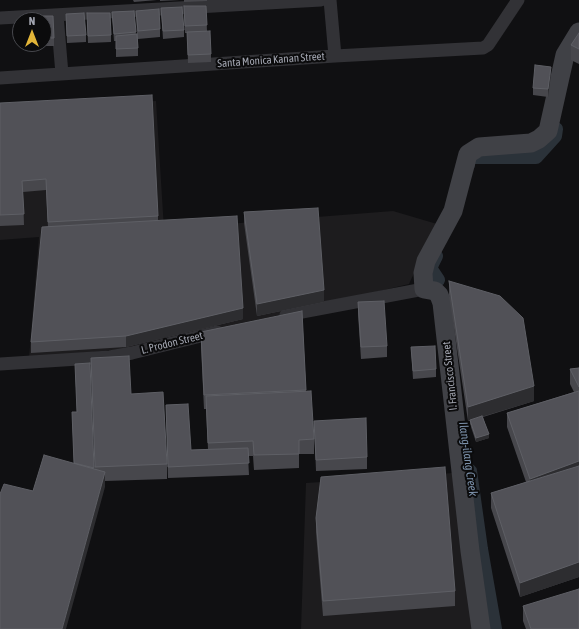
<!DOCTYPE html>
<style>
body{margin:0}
#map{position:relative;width:579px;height:629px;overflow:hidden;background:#101012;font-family:"Asap Condensed",sans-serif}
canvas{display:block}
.north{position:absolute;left:12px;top:12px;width:40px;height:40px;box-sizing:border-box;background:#0b0b0c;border:1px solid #48494e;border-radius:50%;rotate:0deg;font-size:11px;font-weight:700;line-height:16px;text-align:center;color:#a3a6b1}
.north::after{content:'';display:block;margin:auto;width:14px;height:18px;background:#e2b538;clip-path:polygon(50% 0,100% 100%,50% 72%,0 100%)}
</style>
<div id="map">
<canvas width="579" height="629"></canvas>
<div class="north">N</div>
</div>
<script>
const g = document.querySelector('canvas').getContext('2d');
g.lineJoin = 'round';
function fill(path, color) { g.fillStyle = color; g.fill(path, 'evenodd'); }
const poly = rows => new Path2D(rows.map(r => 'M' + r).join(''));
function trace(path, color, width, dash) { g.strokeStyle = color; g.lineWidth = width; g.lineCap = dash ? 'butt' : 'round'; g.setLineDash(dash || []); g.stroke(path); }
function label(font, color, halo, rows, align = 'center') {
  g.font = font + ' "Asap Condensed",sans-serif'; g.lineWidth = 4; g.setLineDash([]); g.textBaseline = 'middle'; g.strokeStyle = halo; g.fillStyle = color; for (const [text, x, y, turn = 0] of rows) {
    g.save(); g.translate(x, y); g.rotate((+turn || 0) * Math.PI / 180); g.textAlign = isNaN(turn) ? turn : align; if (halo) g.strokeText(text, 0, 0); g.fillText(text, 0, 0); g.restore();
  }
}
fill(poly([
 [156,101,164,229,393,211,437,224,409,284,146,347,29,358,39,237,0,240,0,107],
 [453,473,477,629,301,629,306,483]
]), '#1d1c1e');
trace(poly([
 [468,165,469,157,536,157,555,136,556,129],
 [436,256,430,268,438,280],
 [470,471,481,549,495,629]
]), '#2b3239', 14);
trace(poly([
 [330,0,335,56],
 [57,15,62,74],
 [0,18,321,0],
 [0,78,335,56,483,48,488,45,518,0],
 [286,315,424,289],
 [0,364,110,357,132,353,217,332]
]), '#323236', 13);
trace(poly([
 [481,629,470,551,442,303,439,295,435,291,424,289,423,273,426,261,453,211,468,154,479,147,531,143,539,139,548,131,565,55,579,32]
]), '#404146', 19);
fill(poly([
 [133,0,157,0,134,2],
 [160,0,180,0,160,1],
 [184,0,207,0,207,1,184,2],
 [184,6,206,6,207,31,211,54,211,62,188,63,187,33,185,33],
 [161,8,184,30,184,37,163,39],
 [134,11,136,35,137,34,136,11,160,29,160,37,138,39,138,56,116,57,116,41,114,41,112,12],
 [66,14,86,35,86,42,67,43],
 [44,20,54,38,54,46,36,46,36,44,44,44],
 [87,21,111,35,111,42,88,43],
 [579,33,579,64,571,60,571,45],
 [551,75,548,97,533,95,533,88],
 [0,103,158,216,158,221,243,319,126,347,31,353,31,342,48,227,46,190,23,192,24,225,0,226],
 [244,212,324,302,257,316,244,223],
 [449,281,534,401,483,417,489,438,476,442,470,424,470,421,468,421,449,295],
 [358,302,387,346,387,357,361,359,358,314],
 [302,311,306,392,314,439,314,454,299,454,299,468,254,470,253,456,248,456,249,475,168,478,166,405,191,450,208,449,206,409,204,409,201,347,201,332],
 [411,347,436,369,436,377,413,379],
 [91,358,131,394,167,464,167,479,105,481,105,487,33,491,74,463,72,412,77,412,75,364,95,469,91,372],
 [579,368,579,577,520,597,491,508,491,493,526,482,507,427,507,413,574,392,570,384,570,369],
 [314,421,367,457,367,469,316,471],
 [316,518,455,591,455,606,323,616,316,532],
 [523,606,579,629,526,629,523,621]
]), '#47474c');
fill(poly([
 [551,67,551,75,548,97,548,89],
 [324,290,324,302,257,316,257,304],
 [243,308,243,319,126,347,126,336],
 [534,386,534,401,468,421,468,407],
 [489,434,489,438,476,442,476,438],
 [579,461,579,476,530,493,530,479],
 [105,472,105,487,66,629,62,629],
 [579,562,579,577,520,597,520,583]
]), '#2d2d30');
const building = poly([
 [184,6,206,6,207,25,185,26,184,6],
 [182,7,184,30,163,31,161,8,182,7],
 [159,9,160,29,138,31,136,11,159,9],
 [134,11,136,32,114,34,112,12,134,11],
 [84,13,86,35,67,36,66,14,84,13],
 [87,13,110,13,111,35,88,36,87,13],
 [35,16,53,16,54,38,44,38,44,20,35,20,35,16],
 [210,31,211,54,188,55,187,32,210,31],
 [579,33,579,49,571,45,579,33],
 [137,34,138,48,116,49,116,36,137,34],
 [535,65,551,67,548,89,533,88,535,65],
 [152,95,158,216,48,222,46,179,22,181,24,214,0,215,0,103,152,95],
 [318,208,324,290,257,304,244,212,318,208],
 [237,216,243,308,126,336,31,342,42,227,237,216],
 [449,281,500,296,523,318,534,386,468,407,449,281],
 [384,301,387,346,361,347,358,302,384,301],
 [302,311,306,390,204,395,201,332,302,311],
 [435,346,436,369,413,371,411,347,435,346],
 [129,356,131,394,163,392,167,464,95,467,91,358,129,356],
 [90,363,94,468,74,463,72,412,77,412,75,364,90,363],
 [579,368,579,387,570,369,579,368],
 [311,391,314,439,299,440,299,454,254,455,253,441,208,443,206,396,311,391],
 [579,391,579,461,530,479,507,413,579,391],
 [188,404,191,450,248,448,249,463,168,467,166,405,188,404],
 [482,416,489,434,476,438,470,420,482,416],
 [366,418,367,457,316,460,314,421,366,418],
 [44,455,105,472,62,629,0,629,0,494,4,484,33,491,44,455],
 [579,466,579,562,520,583,491,493,579,466],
 [445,467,455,591,323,601,316,518,321,477,445,467],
 [579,589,579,629,531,629,523,606,579,589]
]);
fill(building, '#515157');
trace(building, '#5e5f65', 1);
label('11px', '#a3a6b1', '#0b0b0c', [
 ["Santa Monica Kanan Street",271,60,-4],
 ["L. Prodon Street",172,343,-14],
 ["I. Francisco Street",450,376,-96]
]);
label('italic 12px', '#7c91aa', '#0b0b0c', [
 ["Ilang-ilang Creek",468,459,82]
]);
</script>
